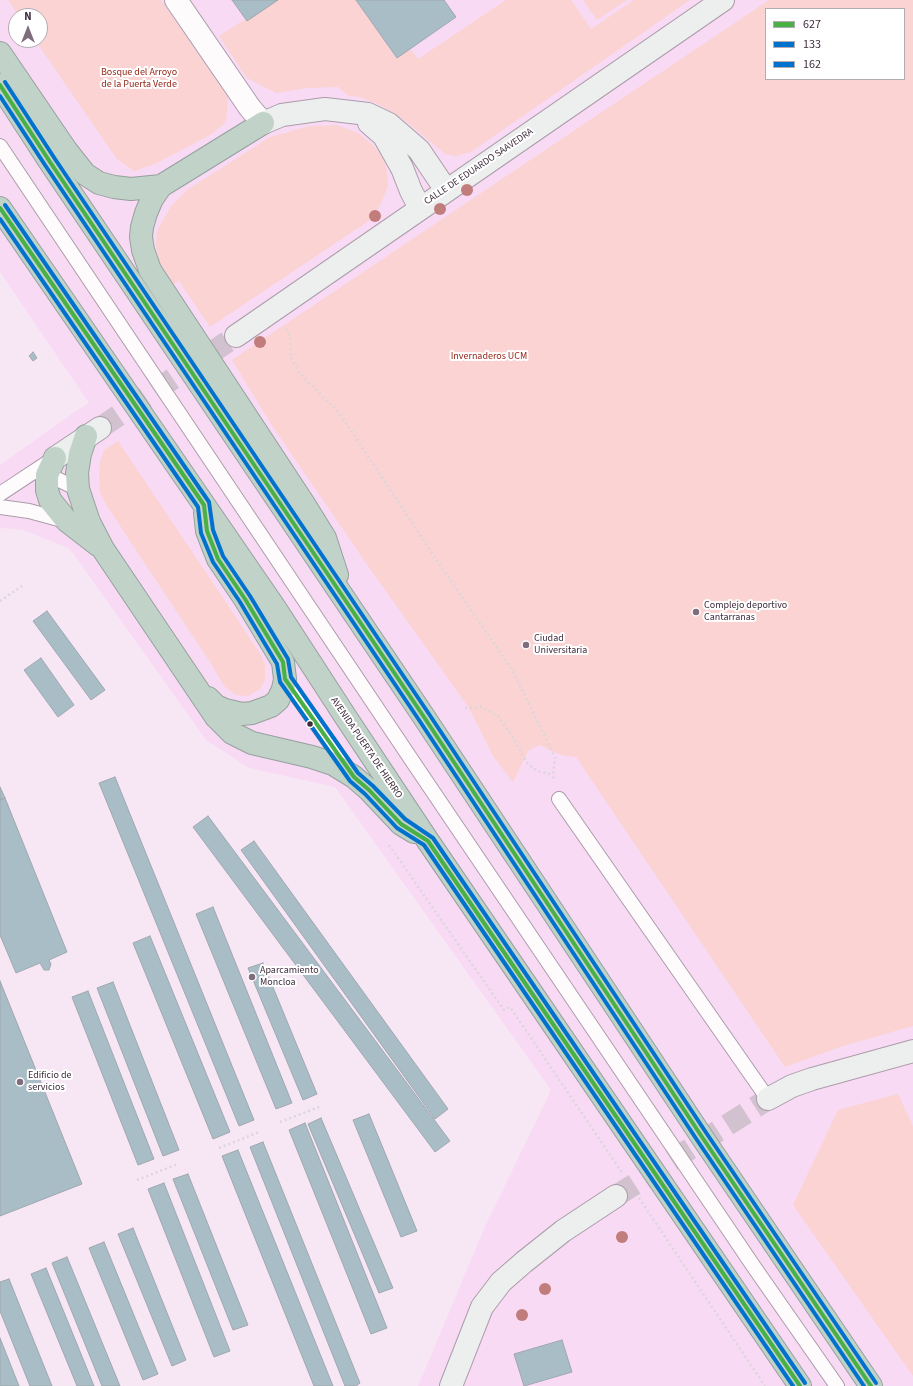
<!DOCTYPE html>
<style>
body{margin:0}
#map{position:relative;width:913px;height:1386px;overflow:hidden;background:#f7e7f4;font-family:"Source Sans 3",sans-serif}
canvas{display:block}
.legend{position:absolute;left:765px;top:8px;width:140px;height:72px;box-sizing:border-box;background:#fff;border:1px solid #b2abb1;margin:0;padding:5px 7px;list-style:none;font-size:12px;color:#3e2c3c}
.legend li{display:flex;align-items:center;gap:8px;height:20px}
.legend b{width:20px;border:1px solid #b2abb1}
.north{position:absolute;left:8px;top:8px;width:40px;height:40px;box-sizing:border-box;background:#fff;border:1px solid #b2abb1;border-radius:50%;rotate:0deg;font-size:11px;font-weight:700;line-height:16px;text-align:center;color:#3e2c3c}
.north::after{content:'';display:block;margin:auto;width:14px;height:18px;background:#7f6d7c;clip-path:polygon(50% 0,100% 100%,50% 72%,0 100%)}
</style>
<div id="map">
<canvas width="913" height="1386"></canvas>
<ul class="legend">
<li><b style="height:5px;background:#49b046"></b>627</li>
<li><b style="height:5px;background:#0072ce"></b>133</li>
<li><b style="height:5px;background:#0072ce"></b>162</li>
</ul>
<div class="north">N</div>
</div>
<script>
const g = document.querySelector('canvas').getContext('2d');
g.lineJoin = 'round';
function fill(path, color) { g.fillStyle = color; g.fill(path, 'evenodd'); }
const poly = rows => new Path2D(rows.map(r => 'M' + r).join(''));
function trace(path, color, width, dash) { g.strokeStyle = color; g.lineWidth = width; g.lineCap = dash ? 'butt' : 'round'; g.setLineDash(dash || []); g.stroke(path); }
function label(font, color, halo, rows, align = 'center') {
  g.font = font + ' "Source Sans 3",sans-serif'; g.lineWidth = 4; g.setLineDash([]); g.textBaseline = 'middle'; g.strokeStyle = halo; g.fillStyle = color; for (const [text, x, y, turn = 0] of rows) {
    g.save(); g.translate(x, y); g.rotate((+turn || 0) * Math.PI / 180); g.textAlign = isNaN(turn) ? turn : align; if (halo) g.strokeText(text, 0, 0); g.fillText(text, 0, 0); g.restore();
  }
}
fill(poly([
 [0,0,913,0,913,1386,418,1386,484,1229,551,1090,335,787,249,768,206,740,70,549,24,530,0,528,0,465,76,411,89,403,0,272],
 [766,9,904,9,904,79,766,79],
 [16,16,40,16,40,40,16,40]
]), '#f9daf5');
fill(poly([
 [8,0,161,0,228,97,226,122,210,135,155,164,134,171,117,159,35,40,40,40,40,16,19,16],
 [275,0,356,0,396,58,410,49,418,59,506,0,571,0,591,29,634,0,690,0,471,152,456,156,445,154,403,119,378,104,359,97,349,96,338,87,308,88,276,93,247,78,219,36],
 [583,0,627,0,597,20],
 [769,0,913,0,913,1026,840,1047,785,1067,576,757,561,755,539,745,528,751,513,782,493,756,469,708,366,563,273,427,232,360],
 [766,9,904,9,904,79,766,79],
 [337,125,360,134,376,148,386,165,388,186,382,201,373,218,210,327,179,281,174,284,160,263,156,245,157,231,171,206,187,190,270,137,310,126],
 [118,441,261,655,265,664,265,680,260,689,248,696,236,695,224,686,212,665,107,506,100,493,99,475,100,462,104,450],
 [898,1094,913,1126,913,1376,793,1205,838,1110]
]), '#fad3d2');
const building = poly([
 [232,0,278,0,247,21,232,0],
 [356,0,444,0,456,17,397,58,356,0],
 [33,352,37,358,33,361,29,356,33,352],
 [47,611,105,690,91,700,33,621,47,611],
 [41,658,74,705,58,717,24,670,41,658],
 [115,777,254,1120,239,1126,99,783,115,777],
 [0,787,5,798,0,800,0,787],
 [5,798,67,952,49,960,51,964,49,970,44,970,40,963,16,973,0,935,0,800,5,798],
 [208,816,450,1141,435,1152,193,827,208,816],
 [254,841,448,1109,435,1119,241,850,254,841],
 [213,907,292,1103,276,1109,196,914,213,907],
 [150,936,230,1132,213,1139,133,943,150,936],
 [263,963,317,1094,303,1100,248,968,263,963],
 [0,981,82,1184,0,1216,0,981],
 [113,982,179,1150,163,1156,97,988,113,982],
 [88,991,154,1159,138,1165,72,997,88,991],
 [369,1114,417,1231,401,1237,353,1120,369,1114],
 [321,1118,393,1288,379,1293,308,1124,321,1118],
 [305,1123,387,1328,371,1334,289,1130,305,1123],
 [263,1142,360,1383,356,1386,345,1386,250,1147,263,1142],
 [238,1150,333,1386,314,1386,222,1156,238,1150],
 [188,1174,248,1325,233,1330,173,1179,188,1174],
 [164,1183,230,1351,214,1357,148,1189,164,1183],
 [133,1228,186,1360,172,1366,118,1234,133,1228],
 [104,1242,158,1374,143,1380,89,1248,104,1242],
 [67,1257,120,1386,102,1386,52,1263,67,1257],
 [46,1268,94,1386,77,1386,31,1274,46,1268],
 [9,1279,52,1386,30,1386,0,1311,0,1282,9,1279],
 [0,1338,19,1386,0,1386,0,1338],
 [562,1340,572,1372,524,1386,514,1354,562,1340]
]);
fill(building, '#a8bdc6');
trace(building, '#a0a7af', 1);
trace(poly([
 [100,428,236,336],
 [616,1196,768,1099]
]), '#d2c2cf', 22, [22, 11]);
const lane = poly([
 [0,146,417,768,754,1267,837,1386],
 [40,474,57,479,78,489],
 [0,494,53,459],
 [0,507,29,511,66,521],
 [285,679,348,769],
 [559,799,768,1099]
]);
const street = poly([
 [176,0,250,108,263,123]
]);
const secondary = poly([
 [263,123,282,115,325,109,368,114,389,124,419,150,446,190],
 [369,123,384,136,402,168,411,191,420,208],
 [236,336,723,0],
 [55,458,100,428],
 [768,1099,792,1086,812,1079,913,1051],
 [451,1386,482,1307,501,1282,524,1262,563,1231,616,1196]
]);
const highway = poly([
 [0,53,66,150,85,174,99,183,114,187,131,189,161,186],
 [0,85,50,162,424,717,702,1137,871,1386],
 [263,123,161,186,152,199,146,213,142,227,141,237,143,250,150,270,304,504,325,538,337,575],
 [0,208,275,608,345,716,428,841,800,1386],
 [86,436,80,454,77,473,78,489,89,522,103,549,216,717,232,733,252,743,312,757,333,764,354,777,369,790,401,824,414,832],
 [55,458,47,475,47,490,50,500,67,521,98,545],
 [205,513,207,531,218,559,245,599,283,662,285,679,283,689,278,700,271,706,252,713,242,714,225,710,216,706,208,698]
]);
trace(lane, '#ab9ca9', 16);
trace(street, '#ab9ca9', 24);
trace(secondary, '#ab9ca9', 24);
trace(highway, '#96a19d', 24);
trace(poly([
 [286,329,290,338,291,358,299,373,340,414,442,568,513,671,555,758,553,775,554,781],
 [0,601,25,584],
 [465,708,482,707,499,717,514,739,527,763,537,771,553,775],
 [389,845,504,1010,510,1007,623,1174],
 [280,1122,319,1107],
 [219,1148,259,1132],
 [137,1180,178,1164],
 [639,1198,765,1386]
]), '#dcd6da', 2.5, [2, 3]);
trace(lane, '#fefbfd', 14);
trace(street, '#fefbfd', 22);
trace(secondary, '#ecefed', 22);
trace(highway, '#c1d2c9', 22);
trace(poly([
 [0,85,50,162,424,717,702,1137,871,1386],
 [0,208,204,505,207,531,218,559,245,599,283,662,285,679,354,777,369,790,401,824,428,841,800,1386]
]), '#49b046', 4);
trace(poly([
 [0,96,45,165,419,720,697,1140,864,1386],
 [0,219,198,507,201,533,213,562,240,602,277,664,280,682,350,781,365,794,397,828,424,845,793,1386]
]), '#0072ce', 4);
trace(poly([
 [5,82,55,159,429,714,707,1134,876,1383],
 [5,205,209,502,213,530,223,556,250,596,288,659,291,677,358,773,373,786,405,819,433,838,805,1383]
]), '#0072ce', 4);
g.fillStyle = '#c17d7b';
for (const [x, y] of [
 [467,190],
 [440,209],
 [375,216],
 [260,342],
 [622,1237],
 [545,1289],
 [522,1315]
]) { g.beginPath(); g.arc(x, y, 6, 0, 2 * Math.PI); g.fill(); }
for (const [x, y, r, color] of [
 [696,612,4,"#7f6d7c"],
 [526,645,4,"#7f6d7c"],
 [310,724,3.5,"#3e2c3c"],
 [252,977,4,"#7f6d7c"],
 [20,1082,4,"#7f6d7c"]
]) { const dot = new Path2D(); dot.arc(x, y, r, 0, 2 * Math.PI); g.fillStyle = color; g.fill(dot); trace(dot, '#fff', 1.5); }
label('10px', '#952618', '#fff', [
 ["Bosque del Arroyo",139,73],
 ["de la Puerta Verde",139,85],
 ["Invernaderos UCM",489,357]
]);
label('10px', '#3e2c3c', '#fff', [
 ["CALLE DE EDUARDO SAAVEDRA",479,167,-34],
 ["AVENIDA PUERTA DE HIERRO",366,748,56]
]);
label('10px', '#3e2c3c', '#fff', [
 ["Complejo deportivo",704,606],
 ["Cantarranas",704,618],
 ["Ciudad",534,639],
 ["Universitaria",534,651],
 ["Aparcamiento",260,971],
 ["Moncloa",260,983],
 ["Edificio de",28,1076],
 ["servicios",28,1088]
], 'left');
</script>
